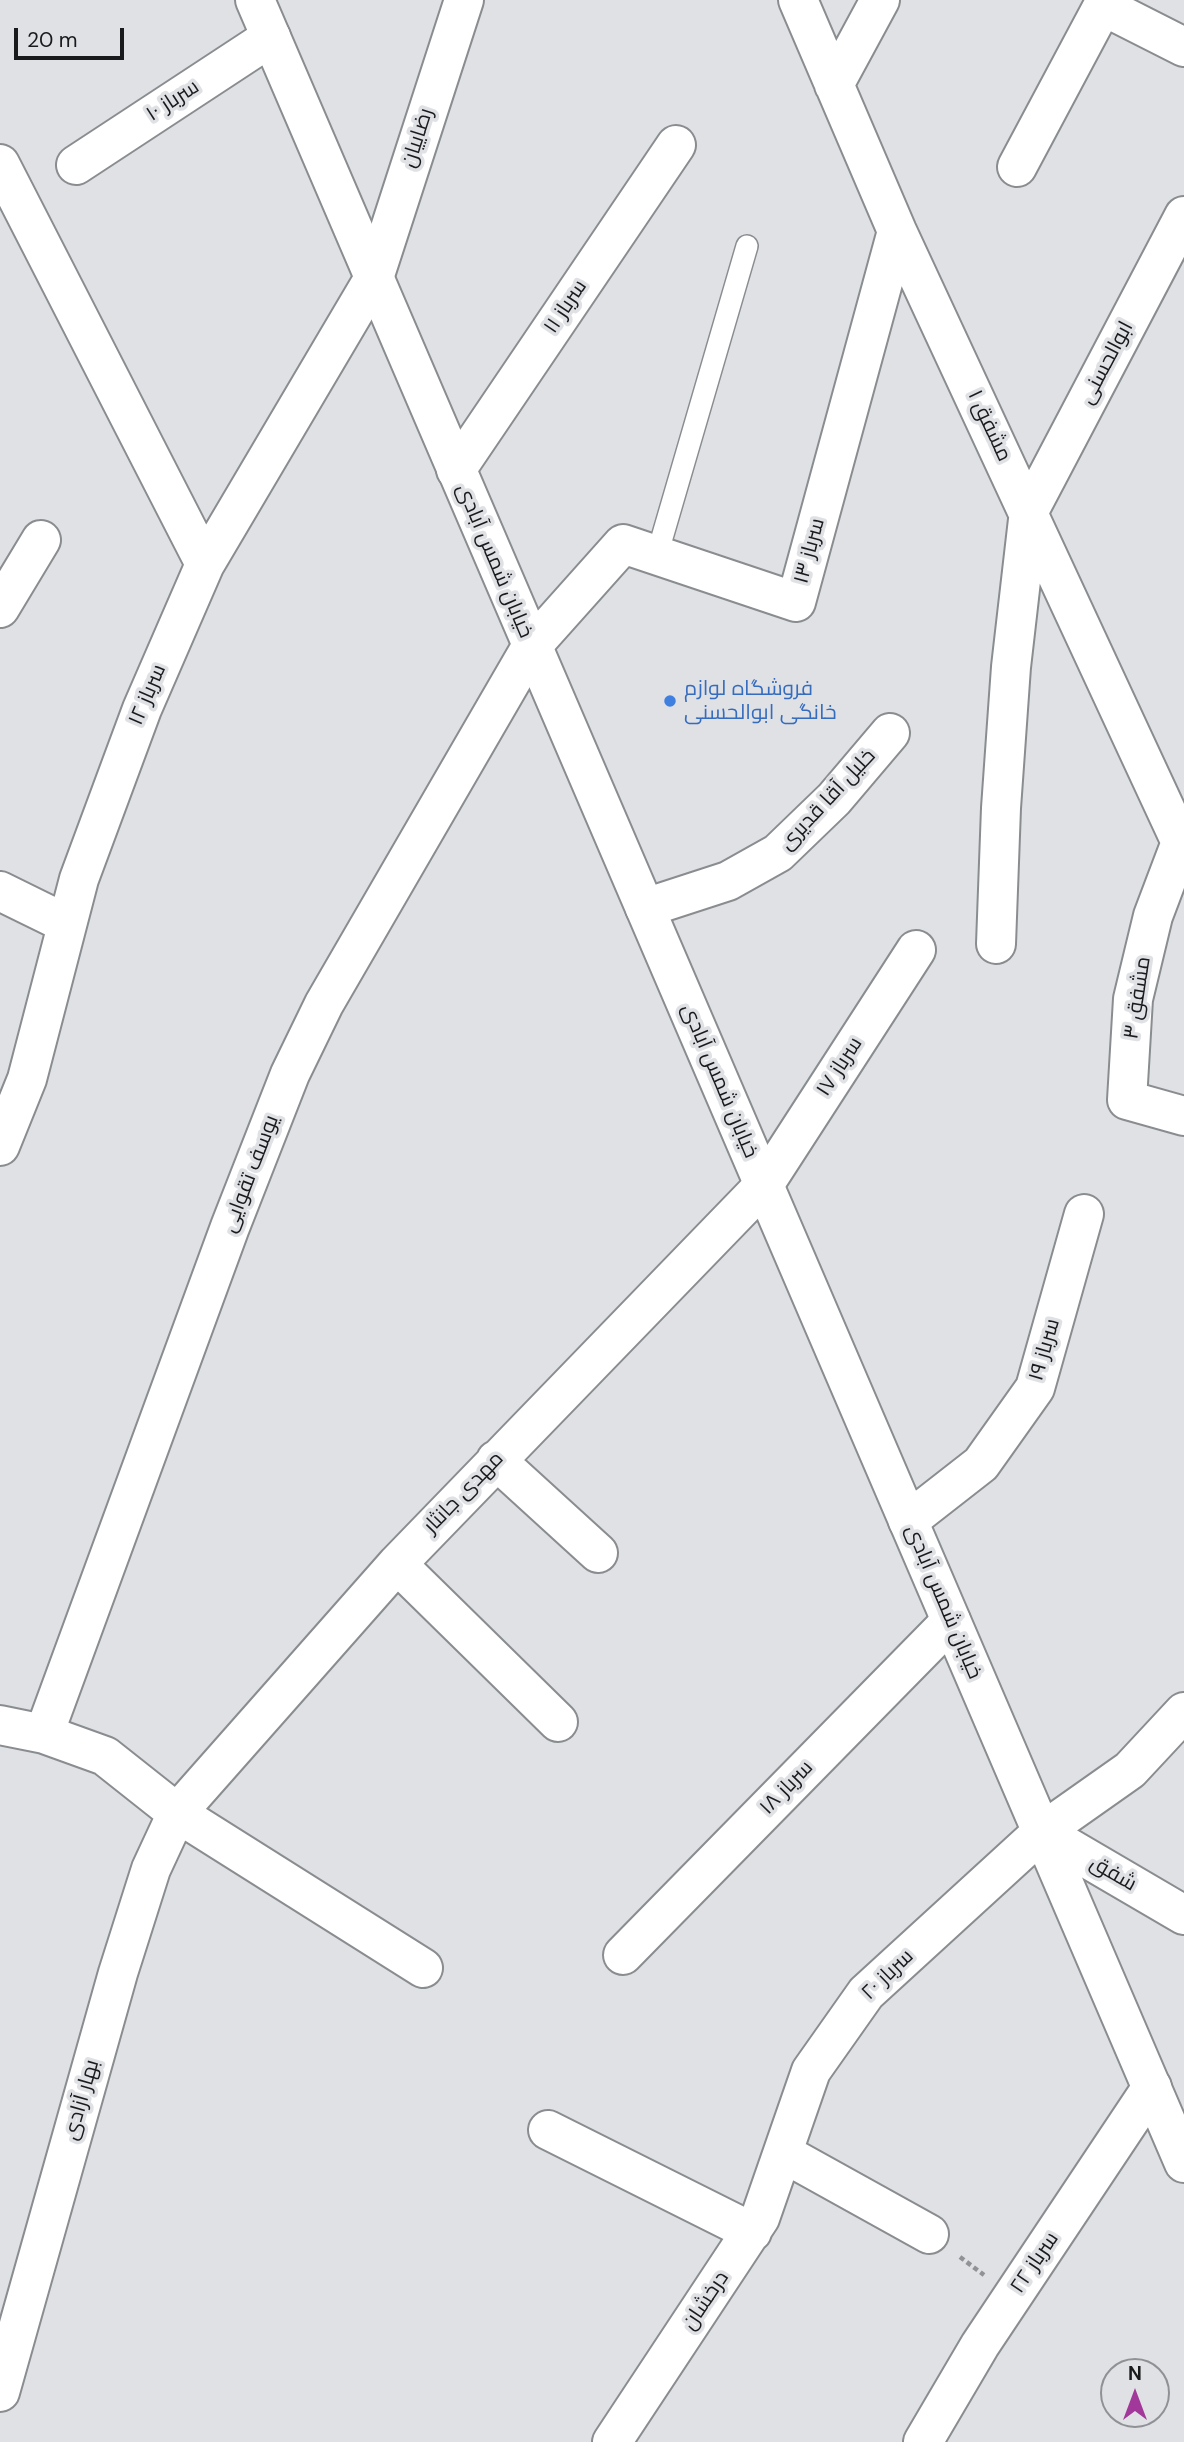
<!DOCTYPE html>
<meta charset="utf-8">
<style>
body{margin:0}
#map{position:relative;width:1184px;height:2442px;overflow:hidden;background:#dfe1e5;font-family:"DM Sans",sans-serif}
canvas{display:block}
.north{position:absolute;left:1100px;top:2358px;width:70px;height:70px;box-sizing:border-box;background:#dfe1e5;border:2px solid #909195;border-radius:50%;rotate:0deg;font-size:19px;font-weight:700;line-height:28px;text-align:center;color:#191a1c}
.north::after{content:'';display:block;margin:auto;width:24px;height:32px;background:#a2389a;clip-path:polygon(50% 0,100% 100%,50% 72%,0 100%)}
.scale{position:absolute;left:14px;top:28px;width:110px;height:32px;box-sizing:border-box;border:4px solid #191a1c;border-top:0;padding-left:9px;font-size:21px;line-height:24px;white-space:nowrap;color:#191a1c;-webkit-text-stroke:5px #dfe1e5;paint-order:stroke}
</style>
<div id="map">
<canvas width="1184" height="2442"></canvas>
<div class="north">N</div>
<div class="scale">20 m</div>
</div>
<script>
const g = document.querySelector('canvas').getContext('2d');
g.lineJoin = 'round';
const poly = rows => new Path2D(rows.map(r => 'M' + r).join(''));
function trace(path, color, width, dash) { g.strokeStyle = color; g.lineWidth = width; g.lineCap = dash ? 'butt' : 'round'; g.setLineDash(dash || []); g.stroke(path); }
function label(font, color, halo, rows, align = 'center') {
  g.font = font + ' "DM Sans",Cairo,sans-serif'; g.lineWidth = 7; g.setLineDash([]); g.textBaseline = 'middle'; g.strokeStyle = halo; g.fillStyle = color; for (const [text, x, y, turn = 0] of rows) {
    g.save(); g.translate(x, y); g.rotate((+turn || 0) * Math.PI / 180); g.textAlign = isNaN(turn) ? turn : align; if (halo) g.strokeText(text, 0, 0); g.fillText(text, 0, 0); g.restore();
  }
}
const service = poly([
 [657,555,747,246]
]);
const minor = poly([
 [798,0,897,231,1184,849],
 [1103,6,1184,47],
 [834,85,880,0],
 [0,164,205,564],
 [76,165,271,37],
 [1017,167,1106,0],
 [456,470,676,145],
 [0,608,41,540],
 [1181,842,1153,916,1133,999,1127,1100,1184,1116],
 [0,891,67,924],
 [645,908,728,881,778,853,834,799,890,733],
 [996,944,1001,808,1011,667,1029,511,1184,216],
 [0,1146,27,1079,79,879,142,709,205,564,374,278,464,0],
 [496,1460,598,1553],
 [908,1521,981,1464,1035,1388,1084,1214],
 [397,1564,558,1722],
 [0,1725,44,1734,105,1756,177,1813,423,1968],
 [44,1734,230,1227,290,1074,324,1004,531,647,623,544,796,602,897,231],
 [623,1955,951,1621],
 [548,2130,752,2232],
 [783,2153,929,2234],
 [0,2392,118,1973,151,1869,177,1813,397,1564,764,1185,916,950],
 [612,2442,760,2218,811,2071,866,1993,1042,1832,1184,1915],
 [923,2442,980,2345,1152,2087]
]);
const tertiary = poly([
 [1042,1832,1130,1770,1184,1712]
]);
const secondary = poly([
 [255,0,1184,2163]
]);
trace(service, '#8a8d90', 24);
trace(minor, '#8a8d90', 42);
trace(tertiary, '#8a8d90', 42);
trace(secondary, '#8a8d90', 42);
trace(poly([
 [960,2257,984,2275]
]), '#919296', 4.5, [5, 3.5]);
trace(service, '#fff', 21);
trace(minor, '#fff', 38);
trace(tertiary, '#fff', 38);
trace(secondary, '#fff', 38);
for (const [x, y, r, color] of [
 [670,701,7,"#3f7fe0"]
]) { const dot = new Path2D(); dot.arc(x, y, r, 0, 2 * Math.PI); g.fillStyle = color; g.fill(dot); trace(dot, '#dfe1e5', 2.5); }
label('21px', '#191a1c', '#dfe1e5', [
 ["سرباز ۱۰",173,101,-33],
 ["رضاییان",418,138,-72],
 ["سرباز ۱۱",566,307,-56],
 ["ابوالحسنی",1107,363,-62],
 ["مشفق ۱",989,426,65],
 ["سرباز ۱۳",810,551,-75],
 ["خیابان شمس آبادی",494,561,67],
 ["سرباز ۱۲",148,695,-67],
 ["خلیل آقا قدیری",828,800,-47],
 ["مشفق ۳",1138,998,-81],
 ["سرباز ۱۷",840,1067,-57],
 ["خیابان شمس آبادی",719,1081,67],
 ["یوسف تقوایی",251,1174,-69],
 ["سرباز ۱۹",1045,1350,-74],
 ["مهدی جانثار",464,1493,-46],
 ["خیابان شمس آبادی",943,1602,67],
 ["سرباز ۱۸",787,1788,-46],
 ["شفق",1113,1874,30],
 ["سرباز ۲۰",888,1975,-44],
 ["بهار آزادی",82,2100,-74],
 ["سرباز ۲۲",1035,2263,-56],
 ["درخشان",706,2301,-56]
]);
label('21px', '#366cbe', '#dfe1e5', [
 ["فروشگاه لوازم",684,689],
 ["خانگی ابوالحسنی",684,713]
], 'left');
</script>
